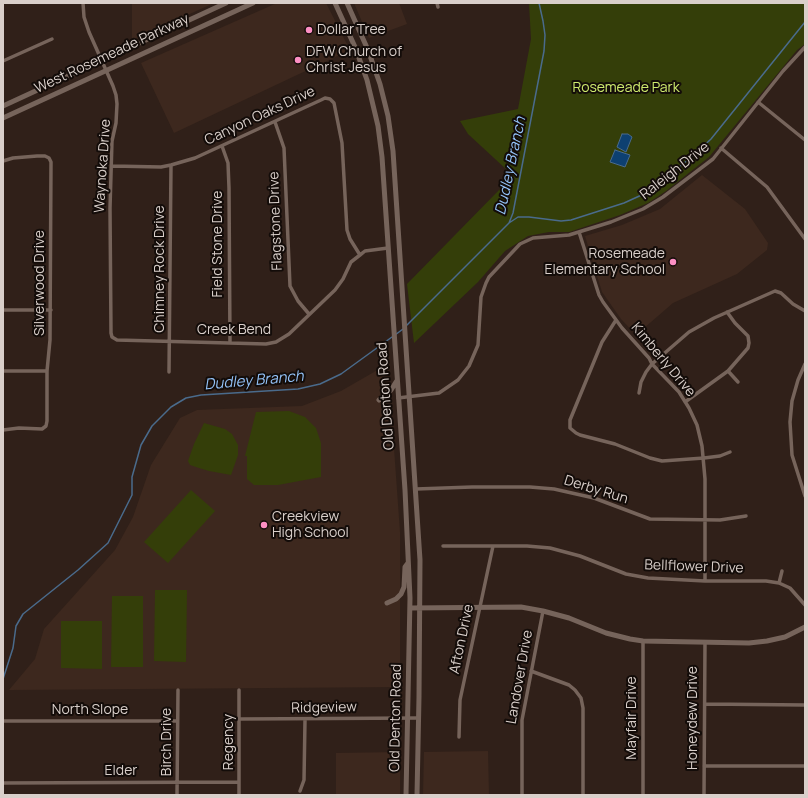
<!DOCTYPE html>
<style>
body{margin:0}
#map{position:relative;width:808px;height:798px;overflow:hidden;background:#302019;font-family:Manrope,sans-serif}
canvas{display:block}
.frame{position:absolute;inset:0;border:4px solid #d9cfca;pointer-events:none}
</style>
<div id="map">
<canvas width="808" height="798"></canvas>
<div class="frame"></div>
</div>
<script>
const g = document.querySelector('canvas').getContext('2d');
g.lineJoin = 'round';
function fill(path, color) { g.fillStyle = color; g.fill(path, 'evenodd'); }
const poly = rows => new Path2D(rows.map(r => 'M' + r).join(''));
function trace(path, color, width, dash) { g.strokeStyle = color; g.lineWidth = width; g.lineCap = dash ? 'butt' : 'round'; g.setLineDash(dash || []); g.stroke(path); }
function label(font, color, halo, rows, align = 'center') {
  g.font = font + ' Manrope,sans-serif'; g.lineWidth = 4; g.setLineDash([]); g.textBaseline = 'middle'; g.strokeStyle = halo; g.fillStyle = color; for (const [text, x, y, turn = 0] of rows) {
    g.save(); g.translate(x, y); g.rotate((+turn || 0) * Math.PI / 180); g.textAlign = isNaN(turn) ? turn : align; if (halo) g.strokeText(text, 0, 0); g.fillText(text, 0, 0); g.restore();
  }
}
fill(poly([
 [132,3,214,3,132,40],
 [277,3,326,3,350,50,174,133,141,63],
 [354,3,399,3,407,24,369,38],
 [702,175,745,209,768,243,767,250,737,274,673,303,636,335,621,319,602,292,585,236,622,225,660,209],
 [388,364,400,532,400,687,9,690,35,659,44,629,115,550,133,517,151,465,180,418,197,410,302,406,341,391],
 [488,751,489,795,423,795,424,752],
 [400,752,400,795,336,795,336,753]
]), '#3d281e');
fill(poly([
 [529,3,805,3,805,44,797,50,709,157,666,191,648,203,620,215,569,232,549,232,528,236,505,251,478,282,414,343,407,284,502,187,507,170,468,134,460,121,518,109,531,39],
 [289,411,305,417,316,428,321,443,321,477,278,485,254,485,247,479,247,456,245,456,256,412],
 [204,423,225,429,232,434,238,445,238,455,231,475,209,471,199,468,190,465,188,461,194,444],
 [191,490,215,511,168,563,144,542],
 [155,590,187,590,186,662,154,661],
 [112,596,143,596,143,667,111,667],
 [61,621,102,621,102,669,61,668]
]), '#343e09');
const water = poly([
 [622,134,628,134,632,137,626,152,617,147,622,134],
 [615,150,630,155,625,167,610,162,615,150]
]);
fill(water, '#0d4071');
trace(water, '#4a6b8c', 1);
trace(poly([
 [509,223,518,217,529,217,561,221,571,220,624,203,646,193,660,183,695,154,711,139,805,22],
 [406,326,509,223,513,213,544,51,545,35,543,21,539,3],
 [395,335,403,329],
 [3,679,13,648,16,626,23,614,78,570,108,543,132,495,132,477,141,445,152,426,171,407,186,398,201,395,298,389,320,384,341,374,392,337]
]), '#4a6b8c', 1.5);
trace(poly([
 [83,3,84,17,89,32,113,86,116,95,117,104,116,123,112,141,110,208,111,333,112,337,117,340,266,344,276,342,289,334,335,290,343,279,351,262,360,255,365,251,388,248],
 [437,3,438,7],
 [3,61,52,39],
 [758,102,805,140],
 [275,122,284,148,290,286,298,301,309,314],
 [222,146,228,163,229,188,230,343],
 [721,148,767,187,805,239],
 [3,161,13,158,37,156,45,156,49,158,51,162,50,340,47,371,47,421,46,426,42,429,19,428,3,430],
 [112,166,161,167,171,165,195,158,321,100,325,98,330,99,334,103,342,143,347,230,350,239,360,255],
 [579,232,599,295,603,302,622,328,649,358,652,364,679,392,689,408,697,425,702,446,705,479,705,581],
 [3,310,51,310],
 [616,320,602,342,570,420,570,428,576,433,580,435,615,444,650,458,662,461,704,458,720,456,730,452],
 [805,364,798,380,792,401,790,422,792,455,805,496],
 [3,371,47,371],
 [728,371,738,382],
 [169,372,171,165],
 [639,393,641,382,646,372,652,364,689,332,714,318,775,291,781,293,793,304,805,311],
 [398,398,439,393,458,380,469,366,478,345,481,297,486,283,489,277,520,244,533,238,569,235,611,222,643,209,663,197,713,159,783,71,805,47],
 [685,402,728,371,748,348,749,343,748,336,735,323,727,312],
 [416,489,472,487,530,487,554,489,594,498,650,519,720,520,746,516],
 [443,546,527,546,550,548,580,556,626,574,648,578,705,581,766,581,779,583,790,588,805,605],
 [779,583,782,571],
 [531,671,569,685,575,690,581,698,583,708,583,795],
 [705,704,805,705],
 [240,719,419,718],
 [3,721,177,721],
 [459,737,460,700,493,546],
 [704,766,805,766],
 [3,783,239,782],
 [300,791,304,780,305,720],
 [177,795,178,690],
 [239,795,239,690],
 [522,795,522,720,543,611],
 [643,795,643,641],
 [704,795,705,642]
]), '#76645b', 3.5);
trace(poly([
 [335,3,355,47,367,80,378,126,382,157,405,490,410,598,406,795],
 [347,3,368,50,380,84,388,116,393,151,420,560,419,697,417,795],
 [3,106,226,3],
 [3,118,253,3],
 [379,400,391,390,396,382],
 [387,603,396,599,401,594,404,587,405,567,408,563],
 [410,608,521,607,543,611,569,618,606,633,630,639,643,641,749,643,767,641,785,637,805,627]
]), '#76645b', 5);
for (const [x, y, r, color] of [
 [309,30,4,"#fc8fc3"],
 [298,60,4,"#fc8fc3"],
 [673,262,4,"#fc8fc3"],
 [264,525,4,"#fc8fc3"]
]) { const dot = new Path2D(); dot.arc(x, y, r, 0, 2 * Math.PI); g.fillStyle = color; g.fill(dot); trace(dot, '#130c09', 1.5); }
label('14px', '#d9cfca', '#130c09', [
 ["Dollar Tree",317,30],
 ["DFW Church of",306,52],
 ["Christ Jesus",306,68],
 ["Rosemeade",665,254,"right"],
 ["Elementary School",665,270,"right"],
 ["Creekview",272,517],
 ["High School",272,533]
], 'left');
label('14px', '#d9cfca', '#130c09', [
 ["West Rosemeade Parkway",112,54,-25],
 ["Canyon Oaks Drive",260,116,-25],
 ["Waynoka Drive",103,166,-86],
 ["Raleigh Drive",675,171,-38],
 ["Flagstone Drive",276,221,-92],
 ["Field Stone Drive",218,244,-90],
 ["Chimney Rock Drive",160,269,-90],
 ["Silverwood Drive",40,283,-90],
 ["Creek Bend",234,330],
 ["Kimberly Drive",663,360,50],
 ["Old Denton Road",386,396,-94],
 ["Derby Run",596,490,17],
 ["Bellflower Drive",694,567,2],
 ["Afton Drive",462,639,-78],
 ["Landover Drive",520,677,-80],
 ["Ridgeview",324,708,-1],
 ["North Slope",90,710],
 ["Old Denton Road",396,718,-89],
 ["Mayfair Drive",632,718,-90],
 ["Honeydew Drive",693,718,-90],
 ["Birch Drive",167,742,-90],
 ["Regency",229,742,-90],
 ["Elder",121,771]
]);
label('14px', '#ceea6e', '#130c09', [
 ["Rosemeade Park",626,88]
]);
label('italic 15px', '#94c3f9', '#130c09', [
 ["Dudley Branch",511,166,-78],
 ["Dudley Branch",254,381,-5]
]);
</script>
